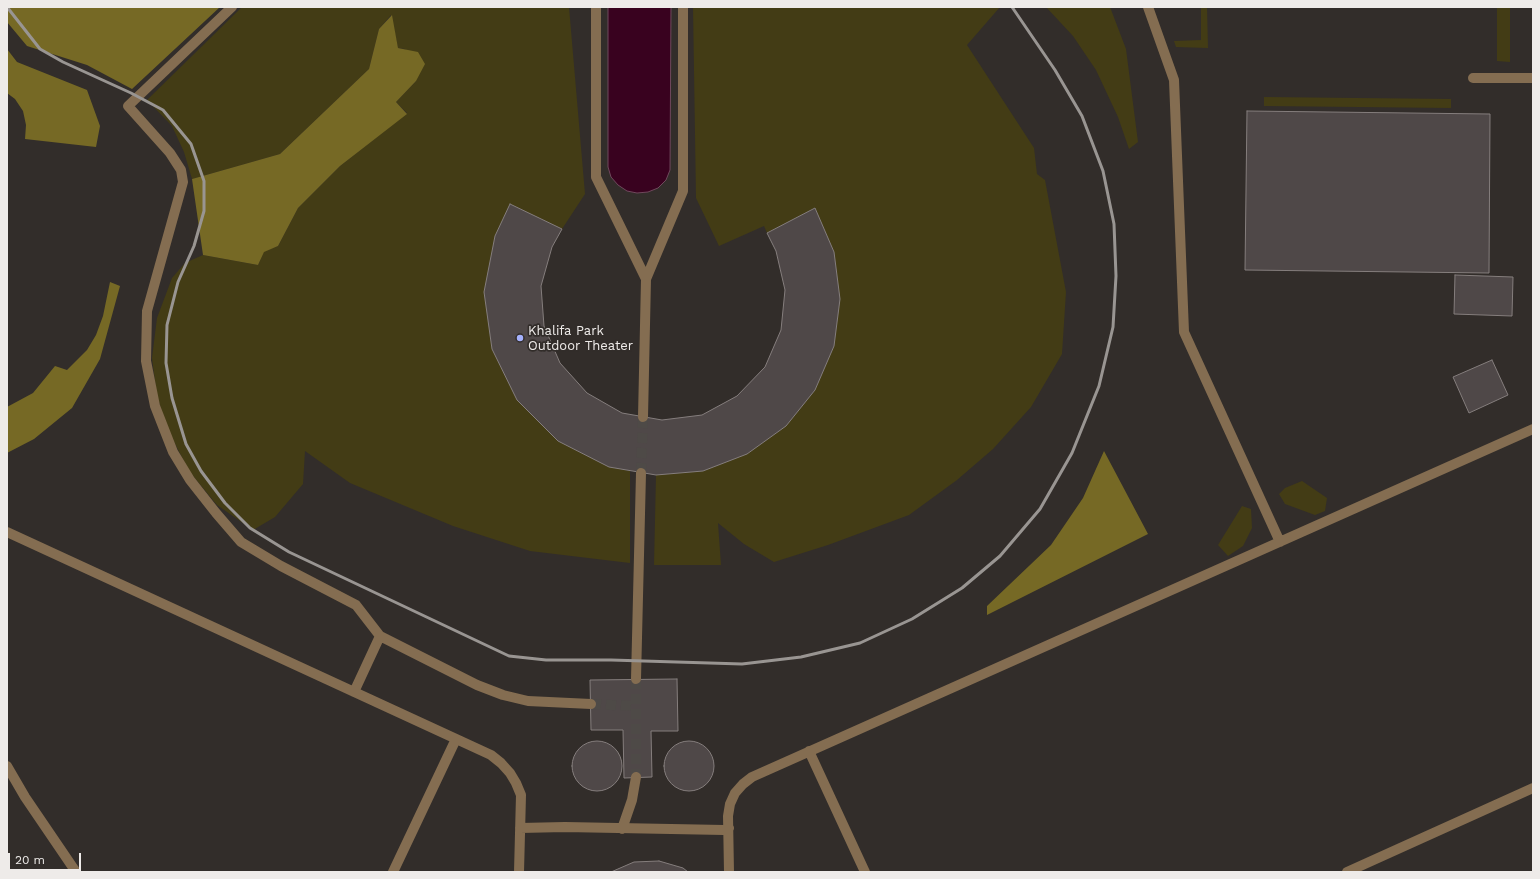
<!DOCTYPE html>
<style>
body{margin:0}
#map{position:relative;width:1540px;height:879px;overflow:hidden;background:#322d2a;font-family:"Work Sans",sans-serif}
canvas{display:block}
.frame{position:absolute;inset:0;border:8px solid #eeebe9;pointer-events:none}
.scale{position:absolute;left:8px;top:853px;width:73px;height:18px;box-sizing:border-box;border:2px solid #eeebe9;border-top:0;padding-left:5px;font-size:12px;line-height:14px;white-space:nowrap;color:#eeebe9;-webkit-text-stroke:3px #322d2a;paint-order:stroke}
</style>
<div id="map">
<canvas width="1540" height="879"></canvas>
<div class="frame"></div>
<div class="scale">20 m</div>
</div>
<script>
const g = document.querySelector('canvas').getContext('2d');
g.lineJoin = 'round';
function fill(path, color) { g.fillStyle = color; g.fill(path, 'evenodd'); }
const poly = rows => new Path2D(rows.map(r => 'M' + r).join(''));
function trace(path, color, width, dash) { g.strokeStyle = color; g.lineWidth = width; g.lineCap = dash ? 'butt' : 'round'; g.setLineDash(dash || []); g.stroke(path); }
function label(font, color, halo, rows, align = 'center') {
  g.font = font + ' "Work Sans",sans-serif'; g.lineWidth = 3.5; g.setLineDash([]); g.textBaseline = 'middle'; g.strokeStyle = halo; g.fillStyle = color; for (const [text, x, y, turn = 0] of rows) {
    g.save(); g.translate(x, y); g.rotate((+turn || 0) * Math.PI / 180); g.textAlign = isNaN(turn) ? turn : align; if (halo) g.strokeText(text, 0, 0); g.fillText(text, 0, 0); g.restore();
  }
}
fill(poly([
 [242,7,569,7,585,194,562,229,510,205,495,236,484,292,492,349,517,400,558,441,609,467,630,471,630,563,530,551,453,526,350,483,305,451,303,484,275,517,253,530,217,505,189,471,168,430,157,396,152,358,157,318,172,278,185,263,203,255,258,265,264,251,278,246,298,208,340,166,407,113,396,102,416,81,405,49,398,48,391,15,379,29,369,69,280,154,192,179,184,152,172,126,147,100],
 [693,7,1000,7,967,45,1034,148,1037,174,1045,180,1066,292,1062,354,1031,407,993,449,957,480,909,515,828,545,774,562,744,544,718,523,721,565,654,565,656,475,703,471,747,454,786,426,815,390,834,346,840,299,834,252,815,208,767,233,764,226,719,246,696,198],
 [1046,7,1110,7,1126,49,1138,142,1129,149,1118,117,1096,70,1073,36],
 [1201,7,1207,7,1208,48,1176,47,1174,41,1201,40],
 [1497,7,1510,7,1510,62,1497,61],
 [1264,97,1451,99,1451,108,1264,106],
 [1302,481,1327,498,1325,511,1315,515,1285,504,1279,494,1285,488],
 [1242,506,1251,509,1252,528,1243,546,1228,556,1218,545]
]), '#433c15');
fill(poly([
 [7,7,220,7,132,89,87,65,27,46,7,22],
 [392,15,398,48,418,52,425,64,416,81,396,102,407,114,340,166,298,208,278,246,264,252,258,265,203,255,192,179,280,154,369,69,379,29],
 [7,49,17,62,87,90,100,126,96,147,25,139,26,125,23,111,15,99,7,93],
 [110,282,120,286,100,359,72,408,34,439,7,453,7,407,33,393,55,366,67,370,87,350,96,335,103,316],
 [1104,451,1148,534,987,615,987,606,1051,545,1083,498]
]), '#766925');
const water = poly([
 [608,7,671,7,670,170,666,180,658,188,648,192,637,193,627,191,618,185,611,177,608,167,608,7]
]);
fill(water, '#39021f');
trace(water, '#6f485c', 1);
const building = poly([
 [1247,111,1490,114,1489,273,1245,270,1247,111],
 [510,204,562,229,552,247,541,286,544,326,560,363,587,393,622,413,662,420,702,415,737,396,765,367,781,330,785,290,776,251,767,233,815,208,834,252,840,299,834,346,815,390,786,426,747,454,703,471,656,475,609,467,558,441,517,400,492,349,484,292,495,236,510,204],
 [1455,275,1513,277,1512,316,1454,314,1455,275],
 [1492,360,1508,395,1469,413,1453,377,1492,360],
 [677,679,678,731,651,731,652,777,624,778,623,730,591,730,590,680,677,679],
 '664 766a25 25 0 1 1 50 0a25 25 0 1 1-50 0Z',
 '572 766a25 25 0 1 1 50 0a25 25 0 1 1-50 0Z',
 [659,861,683,868,688,872,611,872,634,862,659,861]
]);
fill(building, '#4f4848');
trace(building, '#857e7d', 1);
trace(poly([
 [641,473,643,417],
 [636,679,636,777],
 [591,704,635,706]
]), '#4e4a47', 10, [10, 5]);
trace(poly([
 [232,7,128,106,170,153,181,170,183,182,147,311,146,361,155,406,173,452,190,480,216,513,241,542,281,566,356,605,380,636],
 [596,7,596,177,646,279],
 [1148,7,1174,80,1184,332,1280,542],
 [1473,78,1533,78],
 [643,417,646,279,683,191,683,7],
 [7,532,491,755,501,763,510,773,516,783,521,795,519,872],
 [636,679,641,473],
 [354,692,380,636,477,685,503,695,528,701,591,704],
 [809,751,865,872],
 [7,766,25,797,76,872],
 [520,828,565,827,724,830,729,828],
 [622,829,632,800,636,777],
 [393,872,456,739],
 [729,872,728,816,730,804,735,793,743,784,752,777,1533,429],
 [1347,872,1533,788]
]), '#846d51', 10);
trace(poly([
 [7,7,40,49,63,62,131,93,163,110,191,144,204,181,204,211,194,246,178,282,167,325,166,363,172,398,186,444,201,471,225,503,250,528,289,552,509,656,546,660,611,660,742,664,801,657,860,643,912,619,962,588,1000,556,1040,509,1072,453,1099,386,1113,327,1116,276,1114,224,1103,171,1082,116,1055,70,1012,7]
]), '#999592', 3);
for (const [x, y, r, color] of [
 [520,338,4,"#a5b1fc"]
]) { const dot = new Path2D(); dot.arc(x, y, r, 0, 2 * Math.PI); g.fillStyle = color; g.fill(dot); trace(dot, '#322d2a', 1.5); }
label('13px', '#eeebe9', '#322d2a', [
 ["Khalifa Park",528,331],
 ["Outdoor Theater",528,346]
], 'left');
</script>
